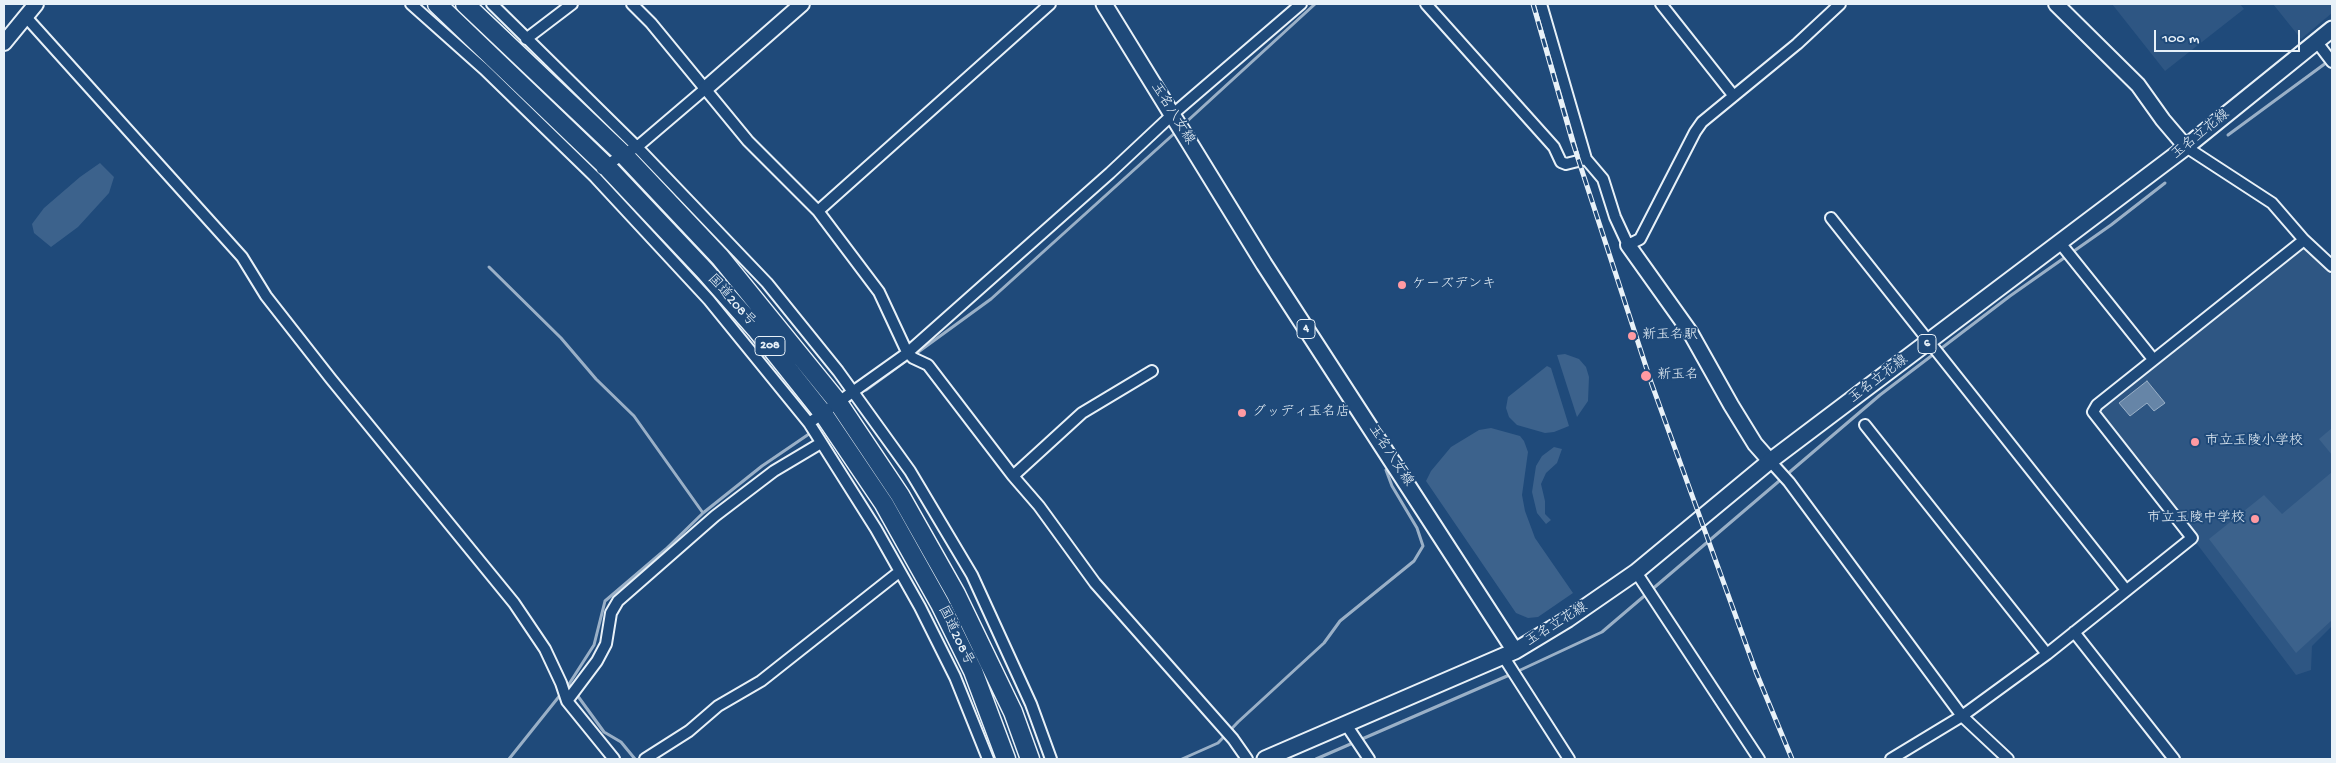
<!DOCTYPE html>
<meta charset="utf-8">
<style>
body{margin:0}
#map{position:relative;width:2336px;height:763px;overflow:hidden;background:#1f4a7a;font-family:"Gochi Hand",sans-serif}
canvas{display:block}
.frame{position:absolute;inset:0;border:5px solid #e8f1f8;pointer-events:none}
.scale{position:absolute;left:2154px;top:30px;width:146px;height:22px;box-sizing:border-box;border:2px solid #e8f1f8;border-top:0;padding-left:6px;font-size:15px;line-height:18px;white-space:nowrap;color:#e8f1f8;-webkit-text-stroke:4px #1f4a7a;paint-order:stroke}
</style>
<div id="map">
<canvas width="2336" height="763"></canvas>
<div class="frame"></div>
<div class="scale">100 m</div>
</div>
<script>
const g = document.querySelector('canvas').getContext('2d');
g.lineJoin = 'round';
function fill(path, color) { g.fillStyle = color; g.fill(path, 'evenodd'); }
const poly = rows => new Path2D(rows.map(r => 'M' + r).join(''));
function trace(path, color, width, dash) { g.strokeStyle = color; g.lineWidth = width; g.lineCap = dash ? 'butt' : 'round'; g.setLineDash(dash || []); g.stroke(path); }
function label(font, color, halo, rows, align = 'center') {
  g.font = font + ' "Gochi Hand","Klee One",sans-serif'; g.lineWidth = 4; g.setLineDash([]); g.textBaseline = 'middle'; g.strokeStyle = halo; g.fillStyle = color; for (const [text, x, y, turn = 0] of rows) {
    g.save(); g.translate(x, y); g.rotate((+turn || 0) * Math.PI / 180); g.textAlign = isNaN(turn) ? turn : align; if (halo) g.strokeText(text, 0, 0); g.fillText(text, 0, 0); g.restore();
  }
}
fill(poly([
 [2112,4,2240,4,2244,9,2165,71],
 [2273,4,2332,4,2332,13,2301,39],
 [2303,245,2332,275,2332,626,2312,646,2311,670,2296,675,2098,413,2100,407]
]), '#2e5683');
fill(poly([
 [100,163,114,177,109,193,78,227,51,247,34,233,32,224,44,208,80,177],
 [1565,354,1579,359,1586,367,1589,377,1588,401,1577,417,1557,355],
 [1547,366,1551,368,1569,426,1554,432,1545,433,1517,425,1509,417,1506,408,1508,397],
 [1491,428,1520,436,1524,441,1528,452,1522,495,1525,511,1535,538,1573,593,1538,617,1528,618,1516,613,1426,481,1431,471,1451,447,1479,430],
 [2332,428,2332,455,2319,439],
 [1554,447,1562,449,1557,463,1546,473,1541,484,1545,501,1545,514,1551,520,1546,524,1537,513,1532,492,1536,466,1542,456],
 [2332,472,2332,620,2296,653,2209,539,2264,495,2282,514]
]), '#3c628c');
const water = poly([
 [2147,381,2165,403,2154,411,2147,403,2130,416,2119,403,2147,381]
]);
fill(water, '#6685a7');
trace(water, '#9ab0c7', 1);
trace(poly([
 [1183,125,1315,4],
 [2228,135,2330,60],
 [489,267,561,338,596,379,634,416,703,513],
 [866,390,991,299,1177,131],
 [569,684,604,732,621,742,635,759],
 [509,759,569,684,594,645,605,601,666,549,703,513,762,466,809,434],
 [1182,759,1218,743,1238,722,1324,643,1340,621,1414,561,1423,546,1417,528,1392,486,1386,470],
 [1316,759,1514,673,1602,632,1880,395,2010,296,2111,225,2165,183]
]), '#9ab0c7', 3);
const street = poly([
 [411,4,484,69,595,177,709,300,809,423,876,529,920,607,955,677,988,759],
 [492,4,637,147,767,283,838,371,910,471,972,575,1031,704,1051,759],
 [632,4,651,23,748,141,818,211,879,292,907,352,913,358,928,365,1013,476,1082,413,1152,371],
 [1426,4,1554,147,1561,162,1566,164,1586,159],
 [1541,4,1586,159,1603,179,1615,217,1628,245,1640,239,1695,132,1702,122,1797,44,1840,4],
 [1661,4,1733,95],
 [26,17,242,257,266,296,331,379,514,603,545,649,561,683,567,701,614,759],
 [526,39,572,4],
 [2316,41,2332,62],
 [2186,147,2272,203,2304,240,2332,266],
 [602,169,623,154,637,147,705,89],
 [818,211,1050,4],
 [1831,218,2126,590],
 [2060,243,2153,359],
 [809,423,906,354,1110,173,1173,114,1301,4],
 [1865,425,2047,654],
 [1770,461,1789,482,1962,716,2008,759],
 [1013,476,1039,506,1095,583,1233,739,1247,759],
 [1636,572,1759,759],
 [2074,632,2174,759],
 [1503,656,1569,759],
 [567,701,597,661,606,644,611,613,618,601,715,516,774,471,821,443],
 [1345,723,1369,759],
 [645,759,689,731,718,706,761,681,899,572],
 [1891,759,1962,716,2047,654,2192,538,2093,412,2097,405,2304,240]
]);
const secondary = poly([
 [2056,4,2138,85,2163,120,2186,147],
 [4,43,36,4],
 [705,89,802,4],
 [1628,245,1690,332,1731,405,1755,444,1770,461]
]);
const primary = poly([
 [1104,4,1264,264,1515,651],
 [1265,759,1515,651,1568,619,1636,572,1770,461,2186,147,2332,29]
]);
const highway = poly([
 [437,4,606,166,705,271,756,329,822,412,884,504,940,604,973,671,1006,759],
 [465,4,623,154,720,257,837,401,900,495,956,594,1013,712,1030,759]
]);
trace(street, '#e8f1f8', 14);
trace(secondary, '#e8f1f8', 18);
trace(primary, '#e8f1f8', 19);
trace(highway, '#e8f1f8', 21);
trace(street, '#1f4a7a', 10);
trace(secondary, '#1f4a7a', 14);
trace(primary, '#1f4a7a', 15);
trace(highway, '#1f4a7a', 18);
const rail = poly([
 [1533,4,1572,140,1651,382,1756,672,1792,759]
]);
trace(rail, '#e8f1f8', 5);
trace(rail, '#1f4a7a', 3, [9]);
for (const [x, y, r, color] of [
 [1402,285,5,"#ff9aa2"],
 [1632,336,5,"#ff9aa2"],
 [1646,376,6,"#ff9aa2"],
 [1242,413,5,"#ff9aa2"],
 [2195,442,5,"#ff9aa2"],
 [2255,519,5,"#ff9aa2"]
]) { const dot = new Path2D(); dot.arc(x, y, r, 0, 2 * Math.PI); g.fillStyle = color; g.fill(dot); trace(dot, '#1f4a7a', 2); }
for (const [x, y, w] of [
 [1306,329,18],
 [1927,344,18],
 [770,346,30]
]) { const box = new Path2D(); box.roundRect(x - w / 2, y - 9.5, w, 19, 4); g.fillStyle = '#1f4a7a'; g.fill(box); trace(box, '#e8f1f8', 1); }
label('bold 12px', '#e8f1f8', null, [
 ["4",1306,329],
 ["6",1927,344],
 ["208",770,346]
]);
label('14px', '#e8f1f8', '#1f4a7a', [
 ["玉名八女線",1172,114,58],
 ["玉名立花線",2201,135,-39],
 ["国道208号",731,301,48],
 ["玉名立花線",1879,380,-37],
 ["玉名八女線",1390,456,57],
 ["玉名立花線",1557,625,-32],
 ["国道208号",955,636,64]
]);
label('14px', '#e8f1f8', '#1f4a7a', [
 ["ケーズデンキ",1412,285],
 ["新玉名駅",1642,336],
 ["新玉名",1657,376],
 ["グッディ玉名店",1252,413],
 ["市立玉陵小学校",2205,442],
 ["市立玉陵中学校",2245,519,"right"]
], 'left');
</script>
